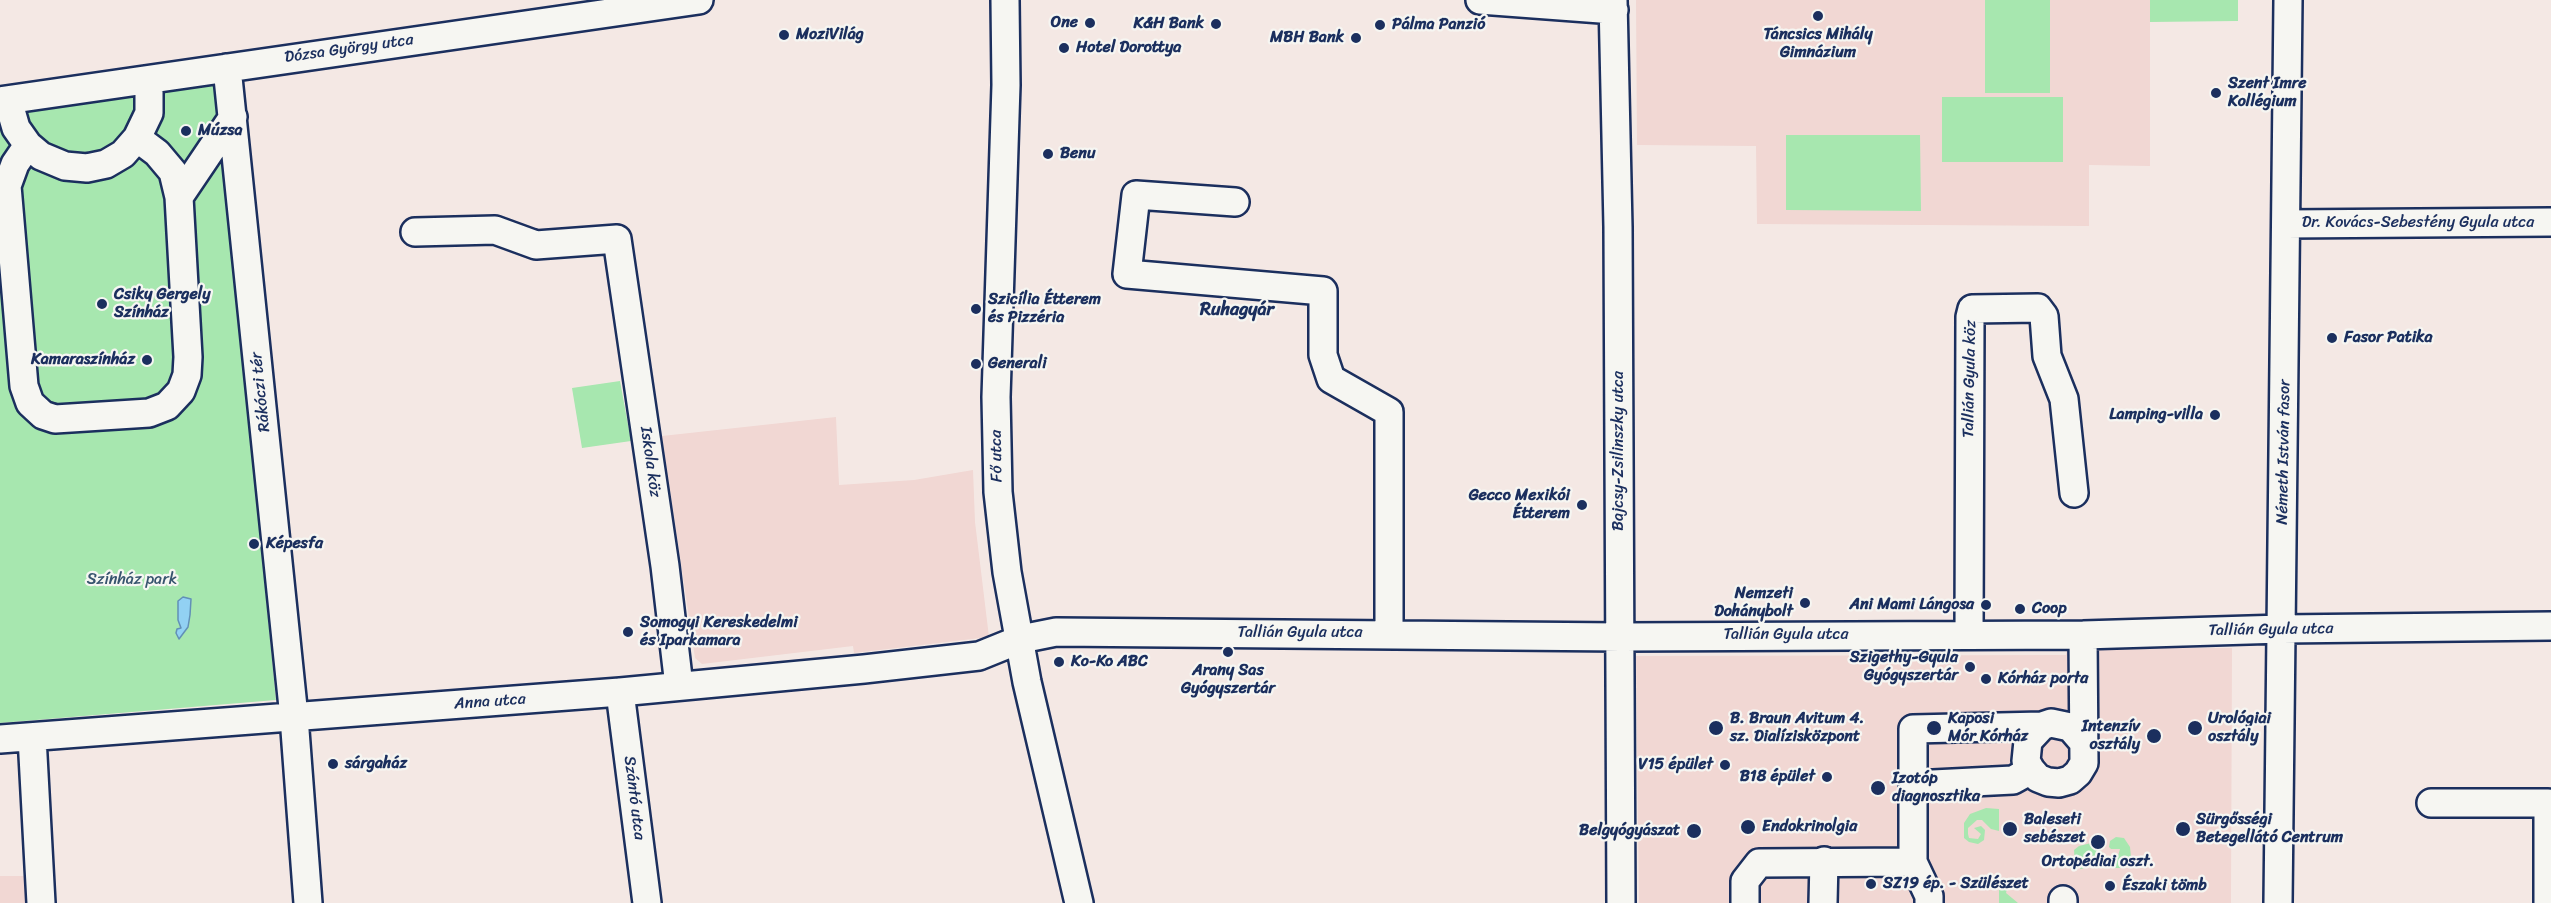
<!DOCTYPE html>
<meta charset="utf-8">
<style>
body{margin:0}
canvas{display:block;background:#f4e8e4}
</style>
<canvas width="2551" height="903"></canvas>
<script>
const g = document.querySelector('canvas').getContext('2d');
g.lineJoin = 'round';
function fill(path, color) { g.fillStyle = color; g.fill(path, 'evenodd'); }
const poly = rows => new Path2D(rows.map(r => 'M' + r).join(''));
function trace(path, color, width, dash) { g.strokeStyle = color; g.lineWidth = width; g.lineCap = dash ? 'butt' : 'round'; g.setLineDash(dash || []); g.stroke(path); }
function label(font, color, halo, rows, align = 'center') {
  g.font = font + ' Sriracha,sans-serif'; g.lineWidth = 4.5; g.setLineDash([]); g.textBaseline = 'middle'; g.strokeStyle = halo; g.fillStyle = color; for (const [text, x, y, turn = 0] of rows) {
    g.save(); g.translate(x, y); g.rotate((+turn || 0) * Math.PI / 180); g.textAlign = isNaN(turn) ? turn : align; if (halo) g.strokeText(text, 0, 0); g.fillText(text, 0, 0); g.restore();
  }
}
fill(poly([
 [1636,0,2150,0,2150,166,2089,165,2089,226,1757,224,1756,146,1637,145],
 [836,417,839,485,914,480,973,470,975,522,989,637,854,653,853,646,702,664,695,658,662,436],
 [2067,648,2232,648,2231,903,1639,903,1636,656,2066,655],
 [0,876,30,876,52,903,0,903]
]), '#f1d7d3');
fill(poly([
 [1985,0,2050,0,2050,93,1985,93],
 [2150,0,2238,0,2238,21,2150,22],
 [216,85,276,700,0,723,0,111],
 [1942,97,2063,97,2063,162,1942,162],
 [1786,135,1920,135,1921,211,1786,210],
 [620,381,631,441,582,448,572,388],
 [1986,808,1999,809,1999,831,1991,829,1982,820,1977,820,1968,828,1968,834,1969,838,1978,839,1981,834,1974,828,1981,826,1985,830,1984,840,1978,844,1969,842,1964,838,1964,823,1970,814],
 [2116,837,2124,838,2130,847,2131,857,2127,864,2123,868,2108,868,2089,853,2085,854,2084,859,2087,867,2081,869,2075,864,2074,850,2079,846,2091,843,2108,857,2118,856,2120,849,2111,849,2109,847,2110,841],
 [1999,884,2008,884,2006,893,2018,903,1999,903]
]), '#a7e7af');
const water = poly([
 [183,597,191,599,190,615,188,627,179,639,176,633,177,629,181,628,178,620,178,601,183,597]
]);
fill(water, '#92d1f3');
trace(water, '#6290b7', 1.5);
const minor = poly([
 [1005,0,1006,85,996,397,998,492,1007,572,1027,682,1079,903],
 [1480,0,1614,10],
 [1613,0,1618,227,1621,903],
 [227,68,294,717,308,903],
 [8,100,16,128,28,145,41,156,65,166,87,168,106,164,123,154,137,138,149,113,149,80],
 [0,101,699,0],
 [28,145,15,164,7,186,24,386,30,403,43,415,55,419,71,418,149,413,167,406,181,391,187,375,188,357,179,197,173,172,157,153,137,138],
 [179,197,233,117],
 [1235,202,1136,195,1127,274,1323,291,1323,355,1331,379,1389,412,1389,633],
 [2286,224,2551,222],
 [415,232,495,230,536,245,617,239,665,566,679,686],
 [1969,634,1970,317,1972,309,2038,308,2044,316,2047,356,2064,399,2074,493],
 [2083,635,2084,763,2078,773,2070,780,2059,783,2048,782,2038,778,2031,770,2026,761,2028,741,2042,726,2051,723,2070,727,2083,742],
 [620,692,647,903],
 [32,737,41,903],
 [0,739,620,692,864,669,979,656,1021,639,1056,632,1621,637,2083,635,2282,629,2551,626],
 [1913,785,1913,729,2042,726],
 [2431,803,2548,803,2548,903],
 [1913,862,1929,896,1929,903],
 [2063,900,2063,903],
 [1745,903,1745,881,1759,863,1913,862,1913,785,2013,780,2031,770],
 [1823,903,1824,861],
 [2278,903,2288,0]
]);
trace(minor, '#1b2f5e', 32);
trace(minor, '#f6f6f2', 27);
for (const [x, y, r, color] of [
 [1818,16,6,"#1b2f5e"],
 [1090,23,6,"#1b2f5e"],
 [1216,24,6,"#1b2f5e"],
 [1380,25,6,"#1b2f5e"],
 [784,35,6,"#1b2f5e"],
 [1356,38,6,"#1b2f5e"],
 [1064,48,6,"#1b2f5e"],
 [2216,93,6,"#1b2f5e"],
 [186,131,6,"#1b2f5e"],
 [1048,154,6,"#1b2f5e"],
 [102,304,6,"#1b2f5e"],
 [976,309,6,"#1b2f5e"],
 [2332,338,6,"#1b2f5e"],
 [147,360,6,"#1b2f5e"],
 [976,364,6,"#1b2f5e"],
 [2215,415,6,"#1b2f5e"],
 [1582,505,6,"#1b2f5e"],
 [254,544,6,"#1b2f5e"],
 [1805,603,6,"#1b2f5e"],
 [1986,605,6,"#1b2f5e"],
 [2020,609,6,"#1b2f5e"],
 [628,632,6,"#1b2f5e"],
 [1228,652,6,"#1b2f5e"],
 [1059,662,6,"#1b2f5e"],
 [1970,667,6,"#1b2f5e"],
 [1986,679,6,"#1b2f5e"],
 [1716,728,8,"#1b2f5e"],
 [1934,728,8,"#1b2f5e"],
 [2195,728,8,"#1b2f5e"],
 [2154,736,8,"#1b2f5e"],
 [333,764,6,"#1b2f5e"],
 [1725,765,6,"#1b2f5e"],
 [1827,777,6,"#1b2f5e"],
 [1878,788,8,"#1b2f5e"],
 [1748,827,8,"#1b2f5e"],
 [2010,829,8,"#1b2f5e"],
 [2183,829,8,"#1b2f5e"],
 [1694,831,8,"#1b2f5e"],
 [2098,842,8,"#1b2f5e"],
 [1871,884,6,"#1b2f5e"],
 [2110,886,6,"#1b2f5e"]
]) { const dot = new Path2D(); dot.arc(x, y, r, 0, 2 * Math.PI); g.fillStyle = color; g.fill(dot); trace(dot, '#f6f6f2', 2); }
label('bold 16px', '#1b2f5e', '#f6f6f2', [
 ["One",1078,23,"right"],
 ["K&H Bank",1204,24,"right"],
 ["Pálma Panzió",1392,25],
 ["MoziVilág",796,35],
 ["Táncsics Mihály",1818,35,"center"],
 ["Gimnázium",1818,53,"center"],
 ["MBH Bank",1344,38,"right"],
 ["Hotel Dorottya",1076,48],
 ["Szent Imre",2228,84],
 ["Kollégium",2228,102],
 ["Múzsa",198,131],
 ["Benu",1060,154],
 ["Csiky Gergely",114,295],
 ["Színház",114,313],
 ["Szicília Étterem",988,300],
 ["és Pizzéria",988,318],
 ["Fasor Patika",2344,338],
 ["Kamaraszínház",135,360,"right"],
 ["Generali",988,364],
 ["Lamping-villa",2203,415,"right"],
 ["Gecco Mexikói",1570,496,"right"],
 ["Étterem",1570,514,"right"],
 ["Képesfa",266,544],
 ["Nemzeti",1793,594,"right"],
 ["Dohánybolt",1793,612,"right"],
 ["Ani Mami Lángosa",1974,605,"right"],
 ["Coop",2032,609],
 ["Somogyi Kereskedelmi",640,623],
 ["és Iparkamara",640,641],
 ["Szigethy-Gyula",1958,658,"right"],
 ["Gyógyszertár",1958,676,"right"],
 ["Ko-Ko ABC",1071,662],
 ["Arany Sas",1228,671,"center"],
 ["Gyógyszertár",1228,689,"center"],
 ["Kórház porta",1998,679],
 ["B. Braun Avitum 4.",1730,719],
 ["sz. Dialízisközpont",1730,737],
 ["Kaposi",1948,719],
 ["Mór Kórház",1948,737],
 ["Urológiai",2208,719],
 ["osztály",2208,737],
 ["Intenzív",2140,727,"right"],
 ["osztály",2140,745,"right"],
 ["sárgaház",345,764],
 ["V15 épület",1713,765,"right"],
 ["B18 épület",1815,777,"right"],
 ["Izotóp",1892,779],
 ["diagnosztika",1892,797],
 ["Baleseti",2024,820],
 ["sebészet",2024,838],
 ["Sürgősségi",2196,820],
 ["Betegellátó Centrum",2196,838],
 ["Endokrinolgia",1762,827],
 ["Belgyógyászat",1680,831,"right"],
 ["Ortopédiai oszt.",2098,862,"center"],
 ["SZ19 ép. - Szülészet",1883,884],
 ["Északi tömb",2122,886]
], 'left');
label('16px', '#1b2f5e', '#f6f6f2', [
 ["Dózsa György utca",349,49,-8],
 ["Dr. Kovács-Sebestény Gyula utca",2418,223],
 ["Tallián Gyula köz",1970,379,-89],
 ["Rákóczi tér",261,392,-96],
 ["Bajcsy-Zsilinszky utca",1619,451,-90],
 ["Németh István fasor",2284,452,-89],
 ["Fő utca",997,456,-91],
 ["Iskola köz",650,462,82],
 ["Tallián Gyula utca",2271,630,-1],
 ["Tallián Gyula utca",1300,633],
 ["Tallián Gyula utca",1786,635],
 ["Anna utca",490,702,-4],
 ["Szántó utca",634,798,83]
]);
label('16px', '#37546e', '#f6f6f2', [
 ["Színház park",132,580]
]);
label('bold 18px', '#1b2f5e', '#f6f6f2', [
 ["Ruhagyár",1237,310]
]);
</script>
